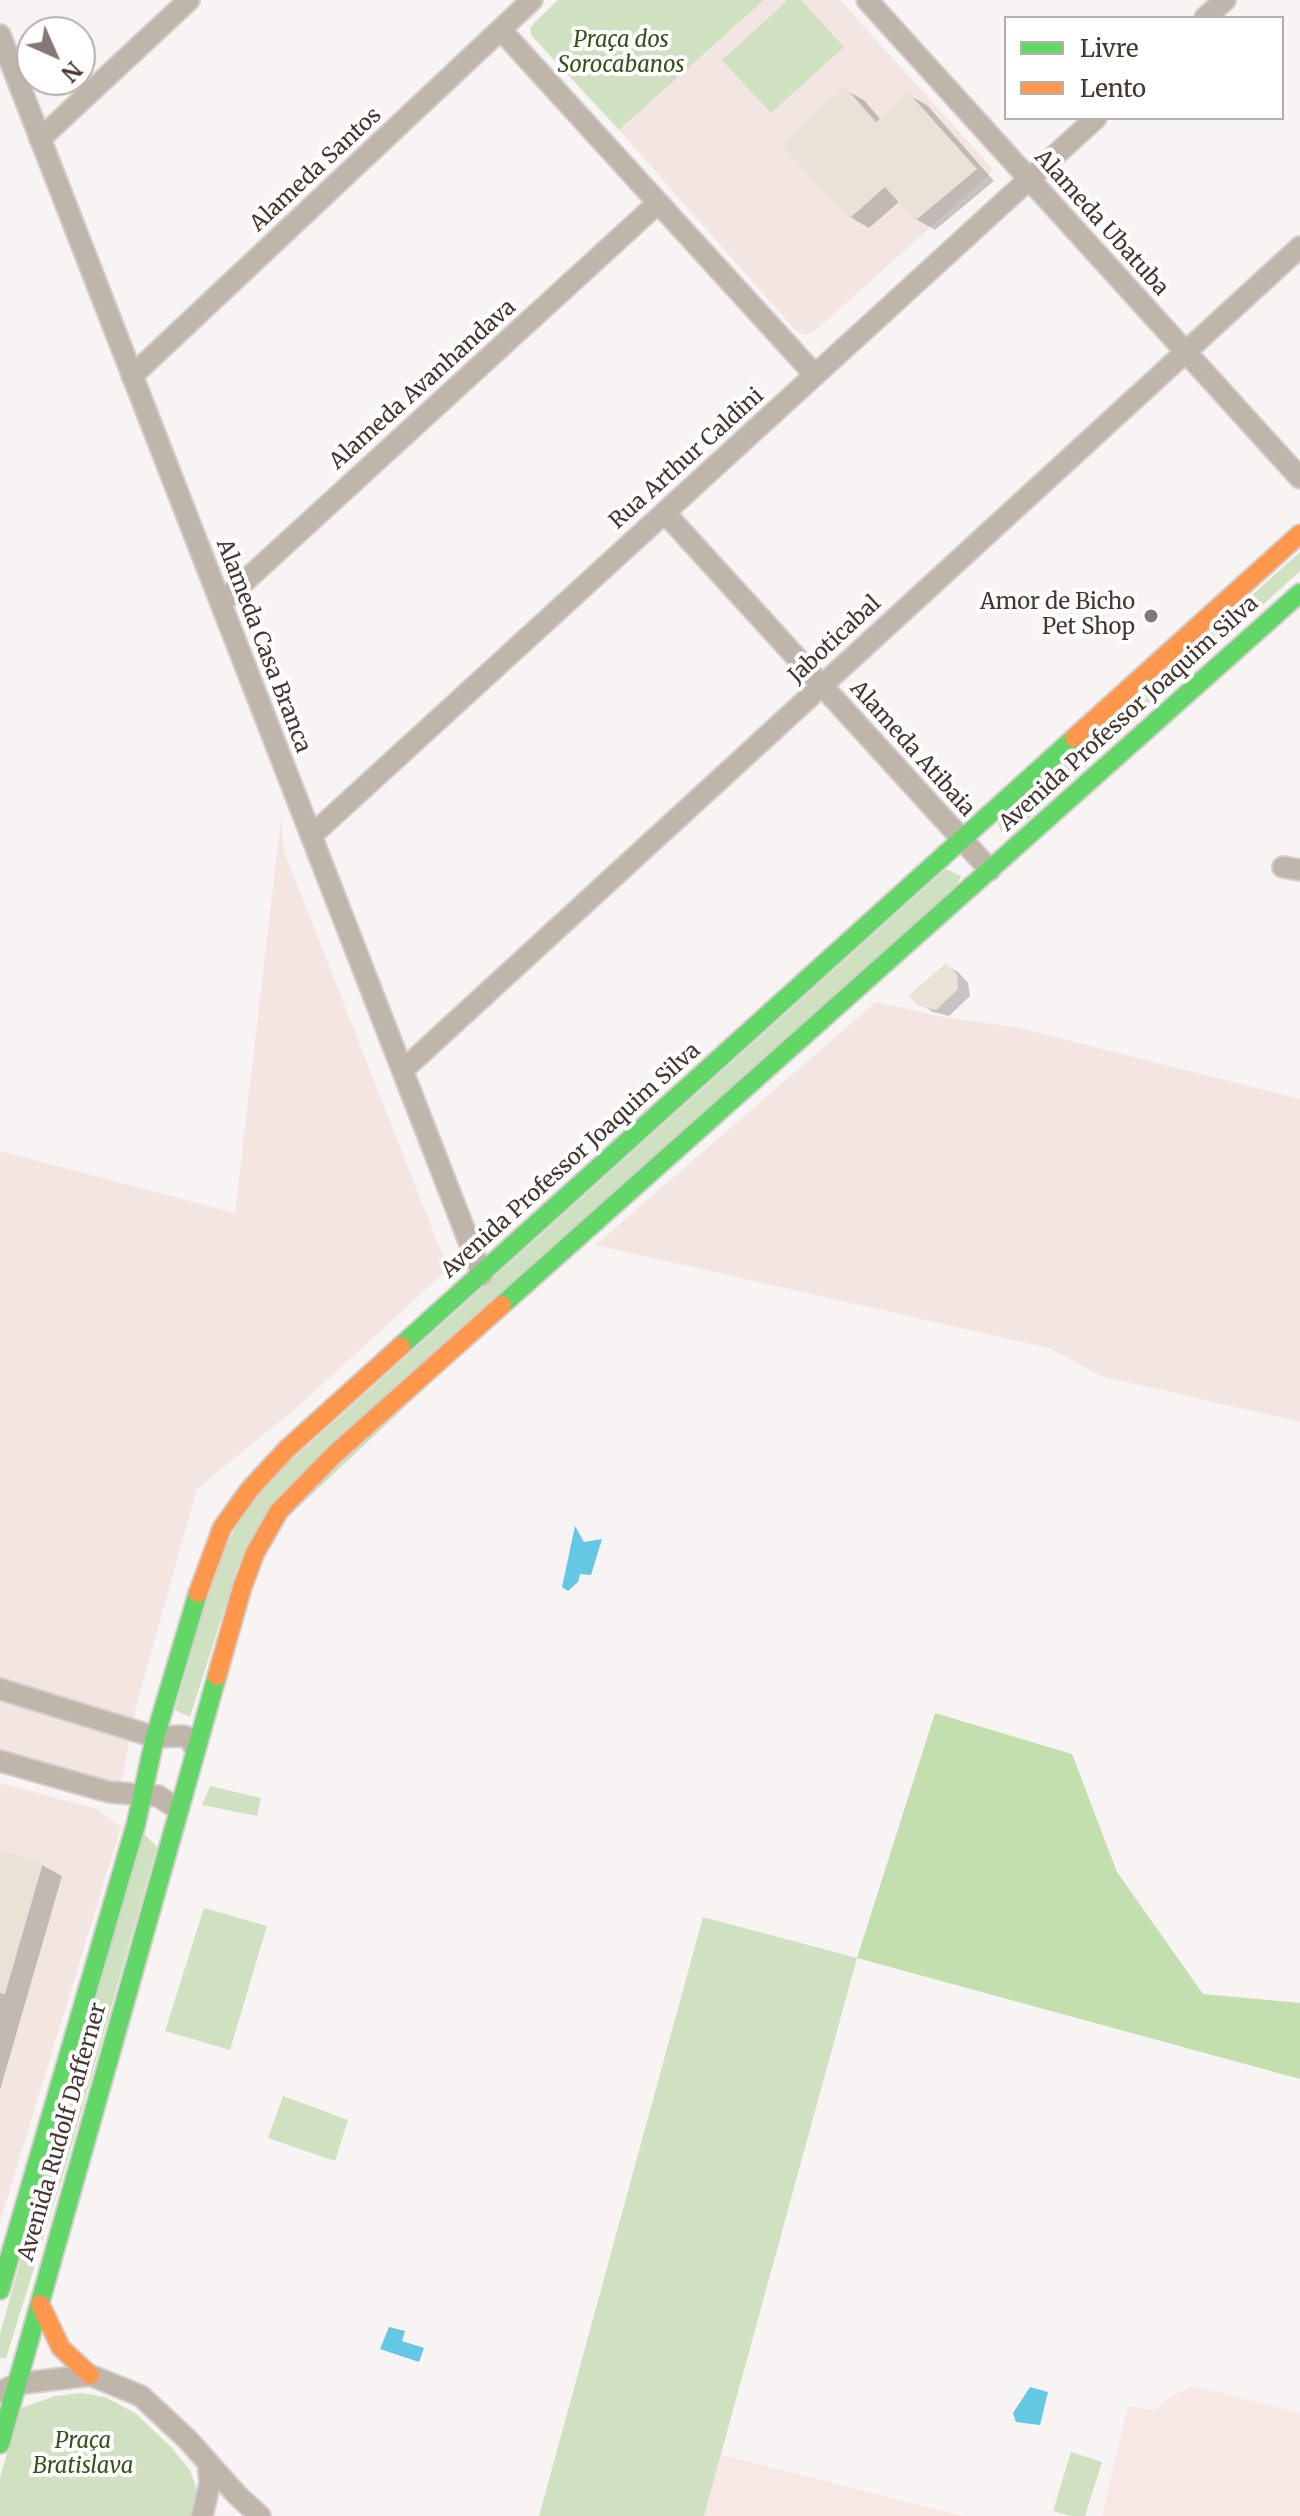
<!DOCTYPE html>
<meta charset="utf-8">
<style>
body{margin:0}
#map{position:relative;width:1300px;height:2516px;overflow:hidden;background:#f8f4f3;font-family:Merriweather,serif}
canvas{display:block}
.legend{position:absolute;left:1004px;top:16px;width:280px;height:104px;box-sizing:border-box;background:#fff;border:2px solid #b5afac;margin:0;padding:10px 14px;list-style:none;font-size:24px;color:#463630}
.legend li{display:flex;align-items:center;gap:16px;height:40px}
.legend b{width:40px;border:2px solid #b5afac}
.north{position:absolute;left:16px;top:16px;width:80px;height:80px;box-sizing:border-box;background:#fff;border:2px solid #b5afac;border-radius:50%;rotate:135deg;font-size:22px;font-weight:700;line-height:32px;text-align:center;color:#463630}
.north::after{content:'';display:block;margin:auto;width:28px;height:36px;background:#847874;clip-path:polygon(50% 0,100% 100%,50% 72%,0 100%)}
</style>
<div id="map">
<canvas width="1300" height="2516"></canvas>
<ul class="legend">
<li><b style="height:10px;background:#63d668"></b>Livre</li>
<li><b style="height:10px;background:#ff974d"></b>Lento</li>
</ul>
<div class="north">N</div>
</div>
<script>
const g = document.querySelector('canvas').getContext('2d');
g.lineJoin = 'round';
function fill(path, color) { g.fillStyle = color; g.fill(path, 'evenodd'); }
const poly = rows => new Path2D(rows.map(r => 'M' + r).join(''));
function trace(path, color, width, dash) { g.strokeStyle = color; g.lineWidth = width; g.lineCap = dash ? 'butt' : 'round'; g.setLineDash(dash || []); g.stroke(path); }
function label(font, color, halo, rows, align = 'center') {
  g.font = font + ' Merriweather,serif'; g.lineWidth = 8; g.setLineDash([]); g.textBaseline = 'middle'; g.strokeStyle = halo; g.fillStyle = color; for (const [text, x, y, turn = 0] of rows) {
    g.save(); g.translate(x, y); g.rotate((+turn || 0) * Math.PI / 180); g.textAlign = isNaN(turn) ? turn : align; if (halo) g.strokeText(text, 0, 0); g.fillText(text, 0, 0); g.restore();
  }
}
fill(poly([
 [1193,2386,1300,2413,1300,2516,1102,2516,1128,2406,1156,2410,1167,2399],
 [721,2455,963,2516,704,2516]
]), '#f7e7e5');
fill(poly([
 [764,0,840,0,992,168,990,174,815,331,806,335,797,332,619,130],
 [281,818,284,851,448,1269,301,1404,197,1489,136,1706,122,1781,113,1785,0,1753,0,1151,235,1213],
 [876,1002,943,1017,1015,1027,1300,1099,1300,1422,1101,1376,1049,1348,595,1245],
 [0,1783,97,1809,121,1827,0,2222]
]), '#f3e6e2');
fill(poly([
 [558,0,764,0,619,130,532,36,530,29,533,24],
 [788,0,801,0,844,47,771,113,722,60],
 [1300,552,1300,571,1016,830,1007,834,1001,831,998,823],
 [946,869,961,876,956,888,239,1563,190,1717,175,1710,219,1557,247,1509,282,1469],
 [210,1786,261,1798,257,1816,202,1805],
 [141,1831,157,1847,64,2172,6,2358,0,2358,0,2334],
 [204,1908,267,1926,230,2050,165,2031],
 [703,1917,857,1958,704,2516,539,2516],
 [283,2096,348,2120,335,2161,268,2138],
 [81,2393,105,2397,135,2413,170,2446,190,2470,196,2487,194,2510,191,2516,0,2516,0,2478,19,2409,55,2396],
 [1071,2452,1102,2462,1085,2516,1071,2516,1053,2511]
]), '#d0e1c2');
fill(poly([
 [935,1713,1072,1754,1117,1872,1203,1994,1300,2003,1300,2079,857,1958]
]), '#c4dfaf');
fill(poly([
 [575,1526,584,1542,602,1539,591,1575,580,1574,578,1582,568,1591,562,1587],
 [389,2327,405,2331,402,2341,424,2348,419,2362,380,2349],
 [1030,2387,1048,2392,1040,2425,1016,2422,1013,2413]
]), '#64c7e4');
fill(poly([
 [845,90,864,100,881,120,908,95,927,105,994,181,935,230,916,219,900,201,869,228,850,217],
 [946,965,958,972,968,983,970,996,949,1016,933,1012,920,1004],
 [0,1852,42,1865,62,1876,0,2090]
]), '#0003');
fill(poly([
 [845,87,876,122,908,92,977,169,915,221,885,187,849,219,781,144],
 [946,963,957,974,958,989,936,1010,918,1006,909,995],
 [0,1850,43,1863,5,1994,0,1993]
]), '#eae1d7');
const street = poly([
 [867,0,1300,478],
 [1205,18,1225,0],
 [501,30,815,375],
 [0,35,482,1275],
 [40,139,189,0],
 [132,376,532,0],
 [665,513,990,870],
 [221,603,658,203],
 [311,836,1096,118],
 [1283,867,1300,870],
 [403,1070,1300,247],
 [0,1689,155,1737,183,1736,189,1738,195,1748],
 [0,1761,109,1792,158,1796,178,1809],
 [0,2392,17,2384,90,2375,141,2396,188,2440,237,2495,260,2516],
 [202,2516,210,2483,208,2462]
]);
const fast = poly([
 [502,1305,1300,593],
 [401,1346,1074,738],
 [0,2290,136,1824,155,1737,198,1593],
 [0,2444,217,1676]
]);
const slow = poly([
 [1074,738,1300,534],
 [198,1593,222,1528,250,1489,287,1449,401,1346],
 [217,1676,242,1588,255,1553,279,1511,335,1454,502,1305],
 [40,2304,61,2348,90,2375]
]);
trace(street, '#d4cfcd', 24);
trace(fast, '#d4cfcd', 22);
trace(slow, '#d4cfcd', 22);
trace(street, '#bfb5ab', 20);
trace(fast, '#63d668', 18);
trace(slow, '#ff974d', 18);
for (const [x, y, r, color] of [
 [1151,616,8,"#847874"]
]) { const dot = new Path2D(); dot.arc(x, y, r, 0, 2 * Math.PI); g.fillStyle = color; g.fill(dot); trace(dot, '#fff', 3); }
label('italic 22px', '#33541a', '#fff', [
 ["Praça dos",621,41],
 ["Sorocabanos",621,66],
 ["Praça",83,2442],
 ["Bratislava",83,2467]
]);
label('22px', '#463630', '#fff', [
 ["Alameda Santos",316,170,-43],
 ["Alameda Ubatuba",1101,223,48],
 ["Alameda Avanhandava",423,385,-42],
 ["Rua Arthur Caldini",687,459,-42],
 ["Jaboticabal",835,640,-43],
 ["Alameda Casa Branca",263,646,69],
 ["Avenida Professor Joaquim Silva",1129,714,-42],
 ["Alameda Atibaia",912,749,48],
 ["Avenida Professor Joaquim Silva",571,1161,-42],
 ["Avenida Rudolf Dafferner",63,2132,-74]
]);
label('22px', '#463630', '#fff', [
 ["Amor de Bicho",1135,603],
 ["Pet Shop",1135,628]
], 'right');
</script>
